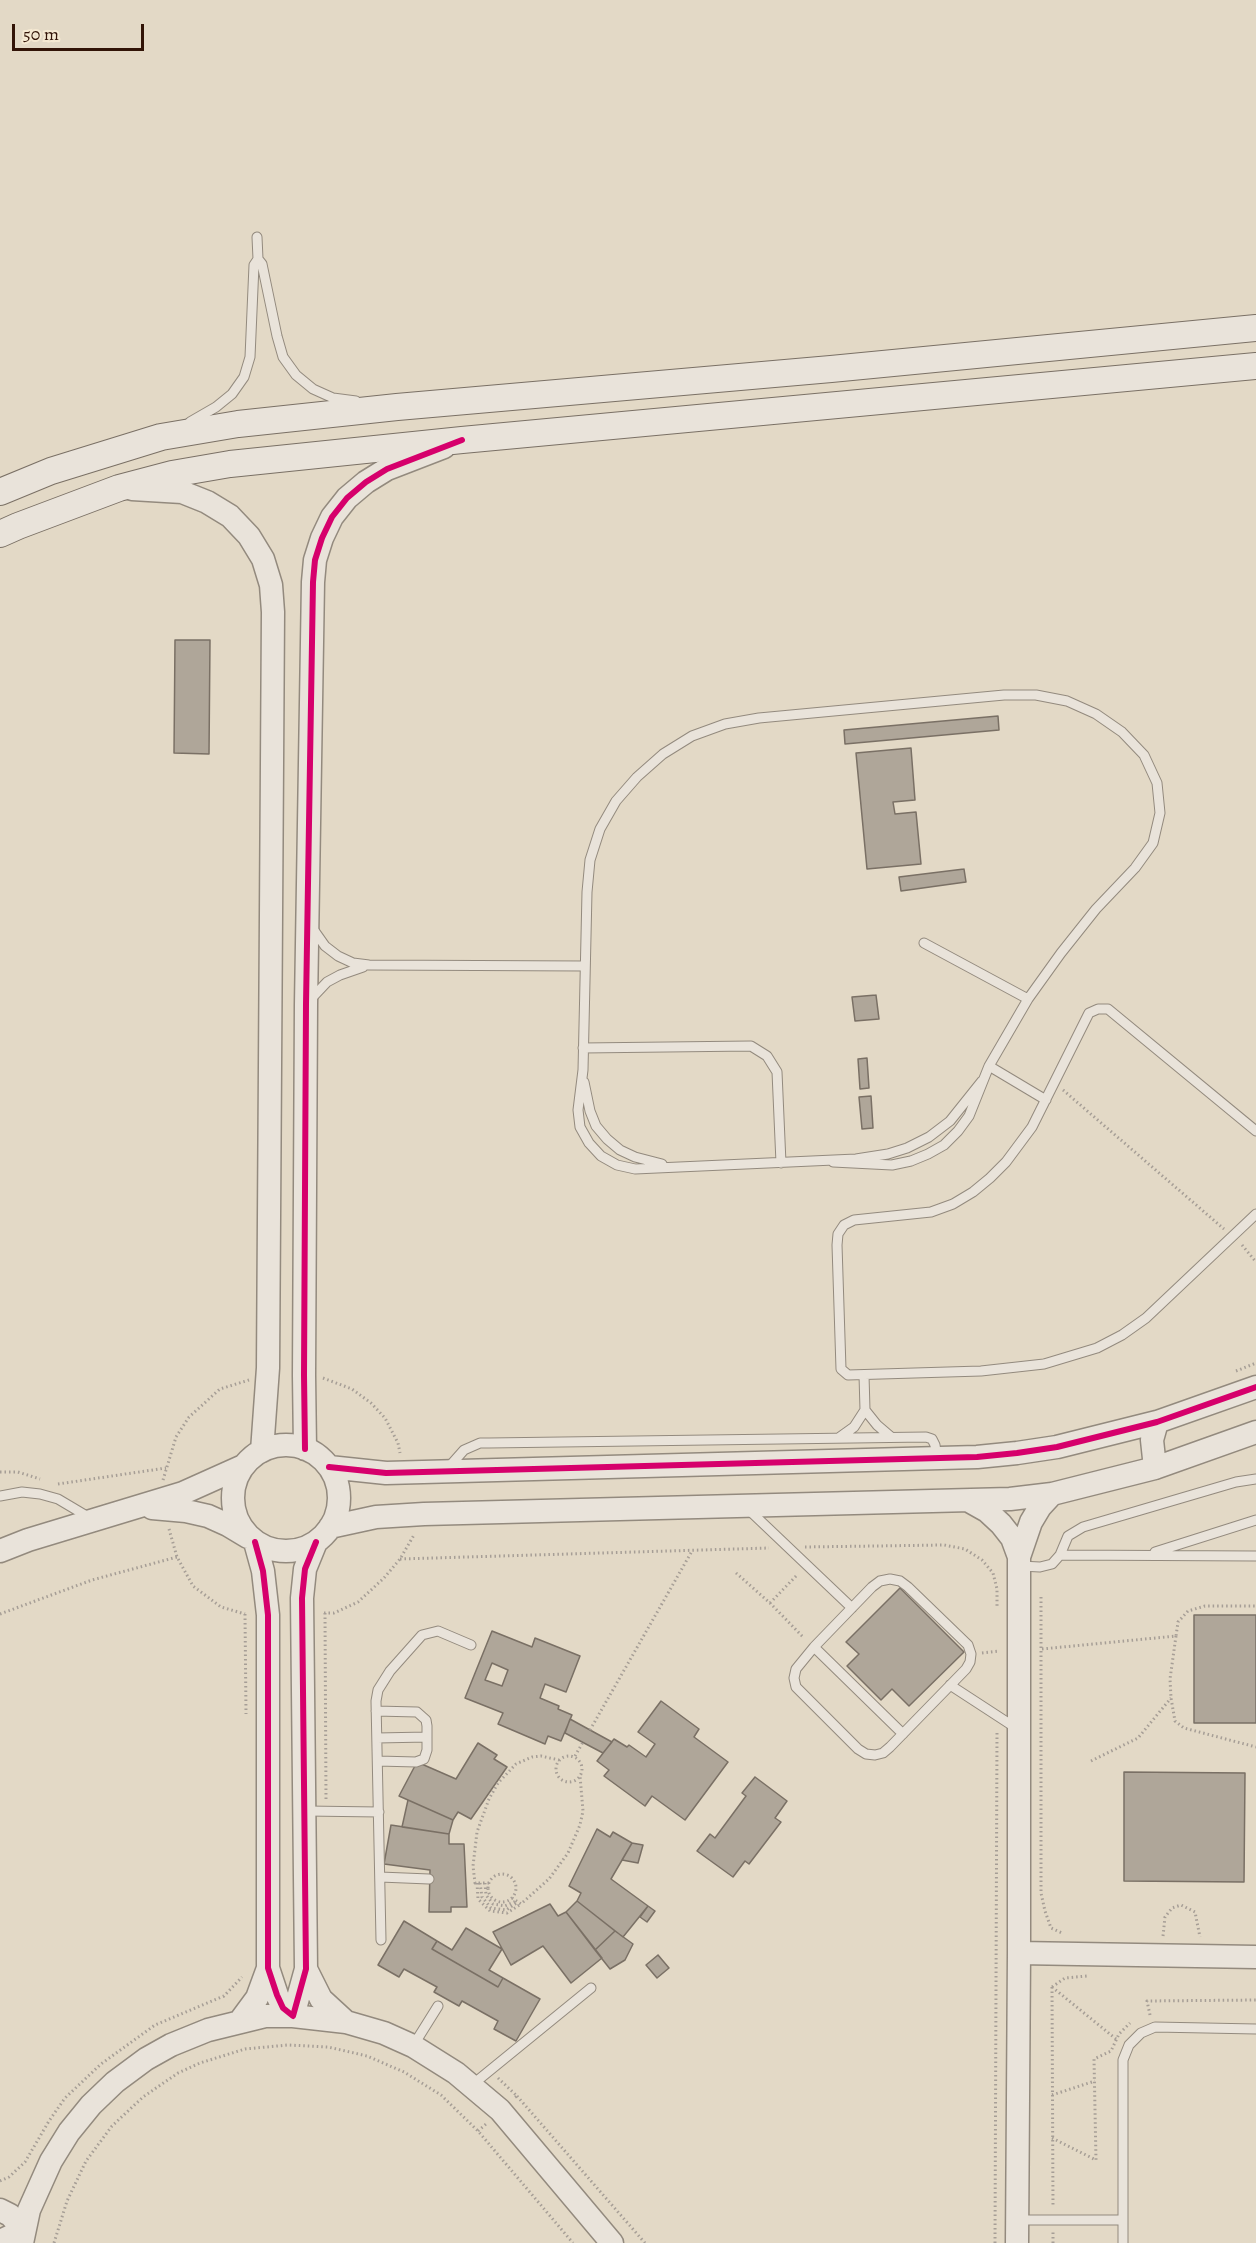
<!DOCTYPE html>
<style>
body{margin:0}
#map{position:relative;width:1256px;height:2243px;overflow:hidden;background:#e3d9c6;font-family:Alegreya,serif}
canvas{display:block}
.scale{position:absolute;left:12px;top:24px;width:132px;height:27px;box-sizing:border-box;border:3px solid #321407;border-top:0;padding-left:8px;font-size:18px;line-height:21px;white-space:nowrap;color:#321407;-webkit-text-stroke:4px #f5e9d2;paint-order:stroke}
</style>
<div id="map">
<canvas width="1256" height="2243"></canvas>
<div class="scale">50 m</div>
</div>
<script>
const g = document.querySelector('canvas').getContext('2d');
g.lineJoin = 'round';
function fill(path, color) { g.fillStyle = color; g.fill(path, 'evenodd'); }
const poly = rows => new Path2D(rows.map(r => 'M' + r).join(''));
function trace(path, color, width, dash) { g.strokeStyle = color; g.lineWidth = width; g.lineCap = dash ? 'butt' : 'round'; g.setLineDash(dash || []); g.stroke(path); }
const building = poly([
 [175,640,210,640,209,754,174,753,175,640],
 [998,716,999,730,845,744,844,730,998,716],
 [911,748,915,800,893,802,895,814,916,812,921,864,867,869,856,753,911,748],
 [964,869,966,882,901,891,899,877,964,869],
 [876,995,879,1019,855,1021,852,997,876,995],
 [867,1058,869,1088,860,1089,858,1059,867,1058],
 [871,1096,873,1128,862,1129,859,1097,871,1096],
 [900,1588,964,1652,909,1706,892,1689,881,1700,847,1666,859,1654,846,1642,900,1588],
 [1194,1615,1256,1615,1256,1723,1194,1723,1194,1615],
 [492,1631,532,1647,535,1638,580,1656,566,1692,545,1684,540,1698,559,1706,558,1709,572,1715,561,1741,548,1736,545,1744,498,1724,503,1713,465,1698,492,1631],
 [492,1663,508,1670,502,1686,485,1680,492,1663],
 [661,1701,699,1729,694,1737,728,1762,685,1820,652,1796,645,1806,604,1776,609,1770,597,1761,614,1739,627,1747,629,1745,646,1757,655,1744,638,1732,661,1701],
 [570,1719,590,1730,612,1742,603,1753,565,1733,570,1719],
 [478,1743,497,1755,494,1759,507,1767,471,1819,458,1812,453,1820,399,1796,417,1762,456,1779,478,1743],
 [1124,1772,1245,1773,1244,1882,1124,1881,1124,1772],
 [755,1777,787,1801,775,1818,781,1822,749,1864,745,1861,733,1877,697,1851,710,1834,715,1838,746,1796,742,1793,755,1777],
 [408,1800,453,1820,449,1834,402,1827,408,1800],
 [391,1825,449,1834,449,1844,464,1844,467,1907,451,1907,451,1912,429,1912,430,1870,384,1864,391,1825],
 [597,1829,610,1837,613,1832,632,1843,611,1879,648,1906,623,1937,577,1901,581,1893,569,1886,597,1829],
 [632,1843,643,1845,638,1863,622,1860,632,1843],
 [577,1901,615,1931,595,1950,566,1912,577,1901],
 [550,1904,558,1916,566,1912,602,1958,571,1983,543,1946,511,1965,493,1932,550,1904],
 [648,1906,655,1911,647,1922,640,1917,648,1906],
 [404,1921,437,1941,432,1949,498,1987,503,1978,540,1999,516,2041,494,2029,498,2021,462,2001,459,2006,434,1992,437,1987,404,1969,399,1977,378,1965,404,1921],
 [466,1928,502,1949,489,1970,503,1978,498,1987,432,1949,437,1941,452,1950,466,1928],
 [615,1931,633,1944,625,1960,610,1969,595,1950,615,1931],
 [658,1955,669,1968,657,1978,646,1965,658,1955]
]);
fill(building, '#afa699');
trace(building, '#7a7065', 1.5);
const service = poly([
 [257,237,258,259,262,264,277,336,283,357,296,375,313,389,333,398,356,401],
 [190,422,216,407,232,394,244,377,250,357,254,265,258,259],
 [313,929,325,946,338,956,353,963,369,965,585,966],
 [924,943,1028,999],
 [310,1000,327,982,340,975,363,967],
 [583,1048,751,1046,767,1056,777,1072,781,1163],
 [989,1066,1046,1100],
 [584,1082,590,1111,596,1126,607,1139,620,1150,635,1157,662,1164],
 [1256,1131,1108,1009,1098,1009,1089,1013,1032,1127,1006,1162,990,1178,973,1192,953,1204,931,1212,854,1220,844,1225,838,1234,837,1245,841,1369,848,1375,981,1371,1044,1364,1097,1348,1122,1335,1146,1318,1256,1214],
 [833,1162,892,1165,911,1161,928,1154,944,1145,958,1131,969,1116,989,1066,1028,999,1061,953,1096,909,1135,868,1153,843,1160,813,1157,783,1144,755,1122,732,1096,714,1067,701,1036,695,1004,695,759,718,725,724,692,736,663,754,637,777,616,801,600,829,590,860,587,892,583,1070,578,1110,580,1127,589,1143,601,1156,617,1165,635,1169,856,1159,888,1154,907,1148,929,1137,950,1121,982,1081],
 [865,1410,877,1425,891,1437],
 [840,1437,854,1427,865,1410,864,1375],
 [448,1468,464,1450,480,1443,489,1443,926,1437,932,1439,935,1445,937,1458],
 [0,1496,22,1492,40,1494,58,1499,90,1518],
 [749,1510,852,1608],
 [1155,1552,1256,1520],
 [1060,1555,1256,1556],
 [1020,1566,1040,1567,1052,1564,1060,1555,1068,1536,1083,1527,1236,1482,1256,1479],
 [890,1579,900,1581,908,1587,968,1645,971,1654,970,1662,966,1669,890,1747,883,1753,875,1755,866,1754,858,1749,796,1687,794,1678,796,1669,814,1647,872,1587,880,1581,890,1579],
 [814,1647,903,1734],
 [950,1685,1016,1728],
 [376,1711,417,1712,426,1720,427,1726,427,1750,424,1759,416,1762,378,1761],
 [377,1738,427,1737],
 [306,1811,379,1812],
 [380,1877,429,1879],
 [381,1940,376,1701,378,1690,390,1671,422,1635,438,1631,471,1645],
 [413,2046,438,2006],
 [472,2085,591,1988],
 [1017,2220,1123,2220],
 [1123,2243,1123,2060,1129,2045,1141,2033,1155,2027,1256,2029]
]);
const tertiary = poly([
 [132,489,182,492,207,502,230,516,249,536,263,559,271,585,273,612,268,1368,262,1451],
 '233 1498a53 53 0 1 1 106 0a53 53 0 1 1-106 0Z',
 [305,1449,304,1375,306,1004,313,582,315,560,322,538,332,517,347,498,366,482,387,469,444,447],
 [329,1467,386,1473,977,1457,1017,1453,1057,1447,1157,1422,1256,1387],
 [1155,1468,1152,1440,1157,1422],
 [971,1502,987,1511,1001,1524,1012,1538,1019,1557],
 [152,1508,186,1511,208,1516,228,1525,248,1537],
 [330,1527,376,1517,424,1514,1010,1499,1052,1494,1155,1468,1256,1432],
 [255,1542,263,1571,268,1615,268,1968,277,1995,283,2008,293,2016,306,1969,302,1598,305,1569,316,1542],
 [0,1551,28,1540,183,1493,241,1467],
 [1019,1953,1256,1957],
 [306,1969,321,1999,346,2022],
 [240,2021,257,1998,268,1968],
 [0,2210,10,2215,24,2230,0,2241],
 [22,2243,29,2210,51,2161,69,2132,91,2105,115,2082,146,2059,171,2045,208,2030,265,2016,293,2016,346,2022,384,2033,413,2046,456,2073,500,2110,612,2243],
 [1017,2243,1019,1953,1019,1557,1031,1522,1040,1507,1052,1494]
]);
const secondary = poly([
 [0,492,51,471,161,437,238,424,397,407,831,369,1256,328],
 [0,534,18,526,119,488,172,474,230,464,462,440,1256,366]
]);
trace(service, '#938a7e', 11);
trace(tertiary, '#938a7e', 25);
trace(secondary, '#7a7065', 28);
trace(poly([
 [1063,1090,1224,1229],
 [1242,1245,1256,1262],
 [1236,1371,1256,1363],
 [323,1378,352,1389,371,1403,385,1418,398,1443,400,1453],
 [0,1472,18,1472,40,1479],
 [163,1480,176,1437,189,1417,220,1389,249,1380],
 [58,1484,166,1468],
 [169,1529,177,1557,193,1586,221,1607,245,1614],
 [805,1547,944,1545,965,1549,982,1560,993,1573,997,1589,997,1608],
 [400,1559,769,1548],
 [736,1573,770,1603,804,1638],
 [1041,1597,1041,1893,1045,1911,1051,1928,1062,1933],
 [770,1603,798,1574],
 [324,1613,334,1613,358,1602,384,1578,400,1559,414,1535],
 [325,1613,326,1799],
 [0,1614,92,1580,177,1557],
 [245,1614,246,1714],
 [1176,1636,1170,1679,1171,1698,1175,1721,1184,1728,1256,1747],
 [1042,1649,1176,1636,1178,1622,1188,1611,1205,1606,1256,1606],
 [982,1653,999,1651],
 [590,1730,692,1551],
 '556 1769a13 13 0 1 1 26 0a13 13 0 1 1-26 0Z',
 [575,1756,583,1742],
 [1091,1761,1138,1738,1171,1698],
 '488 1888a14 14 0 1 1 28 0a14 14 0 1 1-28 0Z',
 [477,1883,478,1899,490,1911,507,1913,521,1904],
 [480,1883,482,1897,491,1908,506,1910,518,1902],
 [485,1883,486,1895,493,1904,505,1906,516,1901],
 [489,1883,475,1883,473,1866,477,1832,489,1799,498,1783,516,1764,532,1757,541,1756,559,1760],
 [512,1898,521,1904,549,1879,568,1853,580,1825,583,1811,580,1776],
 [1163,1936,1165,1917,1172,1908,1181,1905,1195,1912,1200,1937],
 [1052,1987,1053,2207],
 [1052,1987,1116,2039],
 [1052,1987,1065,1978,1087,1976],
 [1150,2015,1147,2001,1256,2000],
 [498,2078,517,2096,514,2098],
 [1052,2095,1095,2081],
 [517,2096,645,2243],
 [478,2131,487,2123],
 [1052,2138,1096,2160,1094,2059,1111,2051,1119,2034,1130,2023],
 [0,2181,9,2177,25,2162,49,2121,65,2098,101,2064,155,2025,224,1996,242,1977],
 [54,2243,67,2201,86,2161,112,2126,143,2097,178,2073,200,2063,245,2049,288,2045,328,2047,367,2056,404,2072,441,2095,478,2131,573,2243],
 [995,2243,997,1732],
 [1053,2243,1053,2232]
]), '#a69e96', 3, [1.5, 3]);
trace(service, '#e9e3da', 9);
trace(tertiary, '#e9e3da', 22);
trace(secondary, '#e9e3da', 26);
trace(poly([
 [305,1449,304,1375,306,1004,313,582,315,560,322,538,332,517,347,498,366,482,387,469,462,440],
 [329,1467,386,1473,977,1457,1017,1453,1057,1447,1157,1422,1256,1387],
 [255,1542,263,1571,268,1615,268,1968,277,1995,283,2008,293,2016,306,1969,302,1598,305,1569,316,1542]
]), '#d6006c', 6);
</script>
